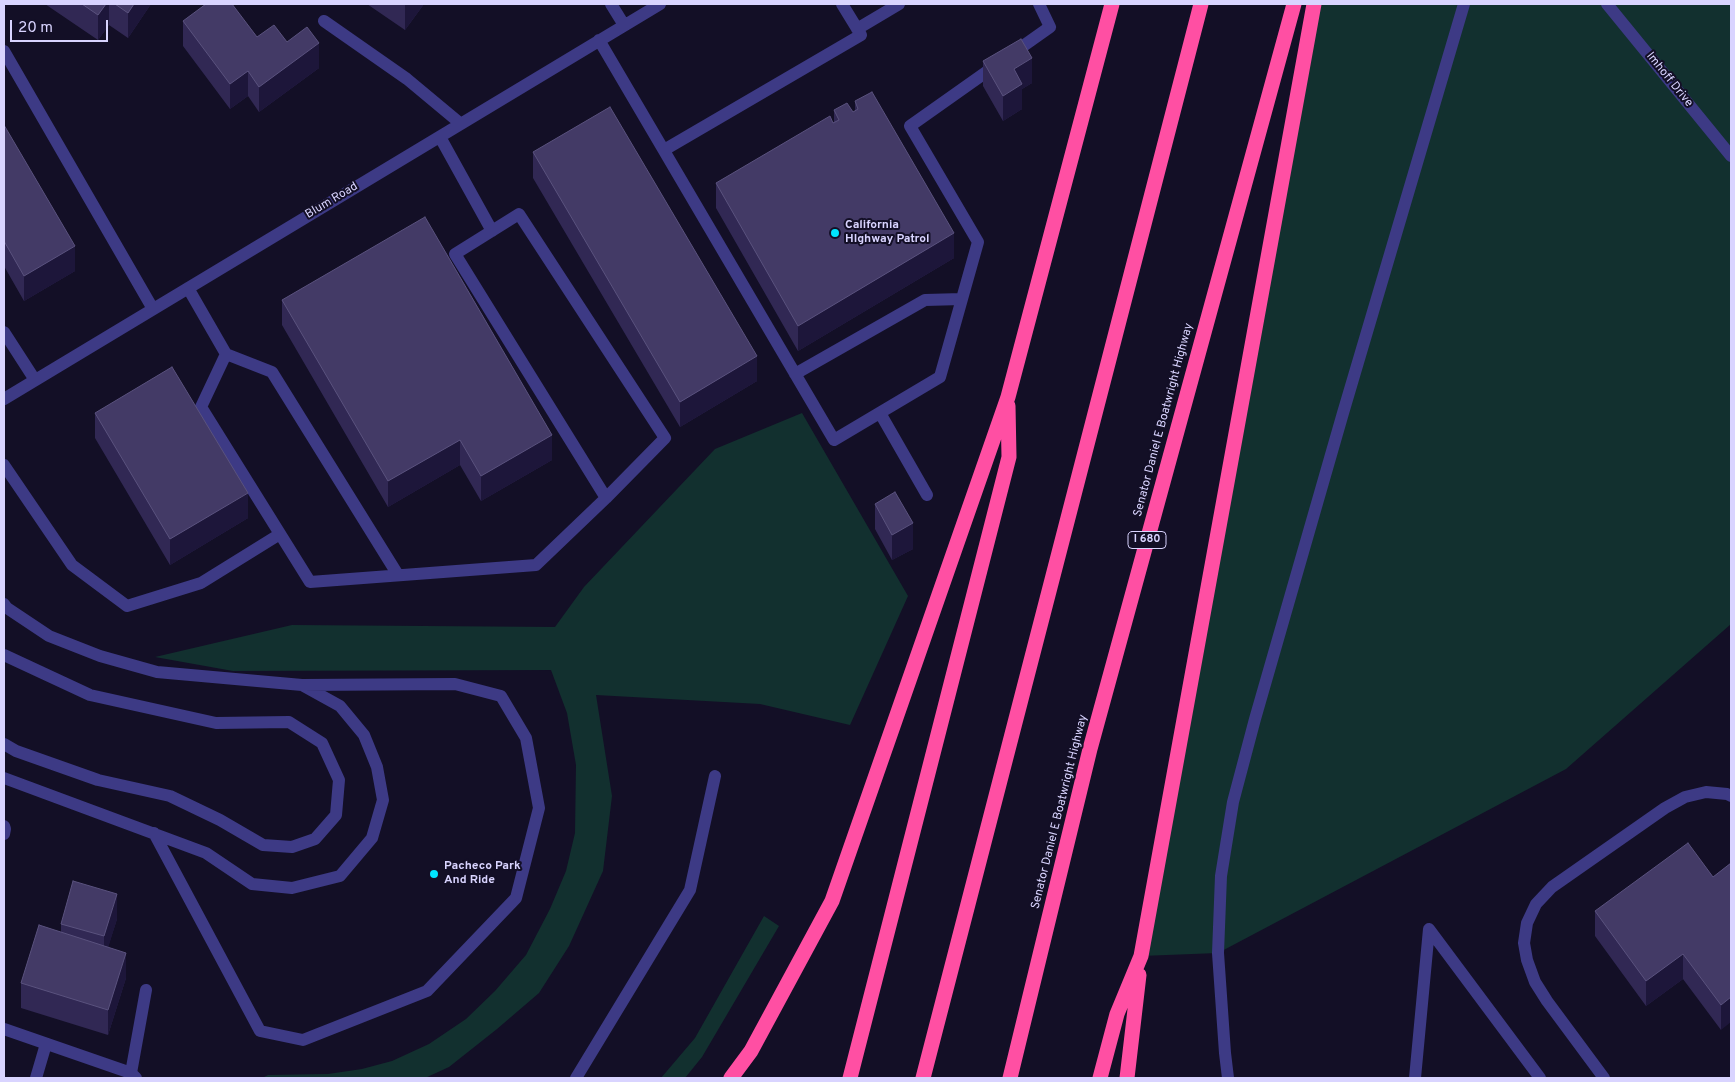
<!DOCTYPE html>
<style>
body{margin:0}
#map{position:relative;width:1735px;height:1082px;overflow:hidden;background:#130f26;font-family:Overpass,sans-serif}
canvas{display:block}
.frame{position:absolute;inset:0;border:5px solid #d9d4ff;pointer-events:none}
.scale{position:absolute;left:10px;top:20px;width:98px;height:22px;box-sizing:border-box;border:2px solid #d9d4ff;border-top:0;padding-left:6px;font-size:15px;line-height:18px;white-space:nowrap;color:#d9d4ff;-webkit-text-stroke:4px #130f26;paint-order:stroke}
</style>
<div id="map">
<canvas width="1735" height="1082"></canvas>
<div class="frame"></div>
<div class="scale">20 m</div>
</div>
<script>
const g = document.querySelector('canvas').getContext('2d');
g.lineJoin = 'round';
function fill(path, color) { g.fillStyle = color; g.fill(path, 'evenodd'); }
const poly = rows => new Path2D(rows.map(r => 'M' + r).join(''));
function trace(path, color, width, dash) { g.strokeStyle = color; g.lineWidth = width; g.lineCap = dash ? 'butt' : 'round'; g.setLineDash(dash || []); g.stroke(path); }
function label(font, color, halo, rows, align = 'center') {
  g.font = font + ' Overpass,sans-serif'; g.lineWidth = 4; g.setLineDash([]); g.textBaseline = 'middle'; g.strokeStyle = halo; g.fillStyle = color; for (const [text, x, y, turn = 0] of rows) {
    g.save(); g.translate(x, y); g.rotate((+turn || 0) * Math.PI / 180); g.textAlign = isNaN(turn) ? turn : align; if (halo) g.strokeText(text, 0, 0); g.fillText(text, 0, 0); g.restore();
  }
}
fill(poly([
 [1314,4,1731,4,1731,624,1566,769,1218,953,1141,956],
 [802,413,908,596,850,725,760,704,596,695,612,796,603,871,569,946,539,993,497,1029,449,1067,425,1078,262,1078,268,1075,328,1074,362,1069,392,1061,429,1044,466,1019,495,991,526,955,550,909,566,871,575,833,576,765,567,713,551,670,233,671,155,657,292,625,555,627,584,587,715,449],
 [764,916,779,926,702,1057,685,1078,661,1078,695,1038]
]), '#12302f');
trace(poly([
 [611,4,624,25],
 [1607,4,1731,156],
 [324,21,407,79,461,124],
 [857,29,899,4],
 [599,40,834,440,940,377,978,242,910,126,1050,27,1039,4],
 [4,51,153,309],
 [440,137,492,231],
 [664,150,861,35,842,4],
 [188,288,226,354,201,407,310,582,536,565,606,498,665,438,519,214,455,254,606,498],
 [4,332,35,380],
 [226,354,272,372,398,575],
 [795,374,925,300,962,299],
 [4,399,660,4],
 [880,413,927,495],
 [4,465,72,565,127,606,201,583,280,534],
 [4,604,7,608,49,636,100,656,157,672,302,685,340,706,364,735,377,767,383,800,372,838,340,876,292,888,252,884,206,853,4,778],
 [4,655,90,695,216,723,289,722,322,743,339,780,336,815,315,839,292,847,263,845,220,820,170,796,98,780,16,751,4,744],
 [4,826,5,829,4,834],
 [154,833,260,1031,303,1040,427,991,516,898,539,808,526,738,501,696,455,684,302,685],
 [4,1029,131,1073,136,1078],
 [131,1073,146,990],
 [36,1078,46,1044],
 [576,1078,690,890,715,776],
 [1228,1078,1225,1053,1218,953,1221,876,1233,802,1255,719,1343,413,1464,4],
 [1415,1078,1429,929,1540,1078],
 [1604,1078,1547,1001,1535,982,1527,960,1524,943,1527,923,1536,904,1552,887,1665,808,1685,797,1706,792,1727,794,1731,796]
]), '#3d3a85', 12);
trace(poly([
 [731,1078,751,1051,832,901,1008,397,1112,4],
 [850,1078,1009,457,1008,406],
 [923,1078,1201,4],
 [1010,1078,1090,749,1294,4],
 [1100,1078,1117,1014,1141,956,1314,4],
 [1127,1078,1139,975]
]), '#ff4fa3', 15);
fill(poly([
 [45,4,151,4,128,38,109,25,98,40],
 [367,4,424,4,405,30],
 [183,21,257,37,287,42,319,68,259,112,248,96,230,109,183,46],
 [983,61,1032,83,1022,89,1022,109,1003,121,983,86],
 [855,101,954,258,798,351,716,208,716,183,834,122,834,110,853,112,855,111],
 [4,125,75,271,24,301,4,266],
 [533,152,757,381,680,427,533,178],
 [282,300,552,460,481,501,460,465,388,507,282,325],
 [95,413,248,518,170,565,95,438],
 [875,504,913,549,892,560,875,529],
 [1731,863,1721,1030,1683,979,1646,1006,1595,936,1595,911,1713,877],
 [117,919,108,947,126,978,108,1035,21,1008,21,983,61,932,61,924]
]), '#312854');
fill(poly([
 [106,4,109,4,109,25,98,40,98,15],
 [134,4,151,4,128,38,128,13],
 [406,4,424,4,405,30,405,5],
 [319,43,319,68,259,112,259,87],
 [1032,58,1032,83,1022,89,1022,109,1003,121,1003,96,1014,69],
 [248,71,248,96,230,109,230,84],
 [954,233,954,258,798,351,798,326],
 [75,246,75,271,24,301,24,276],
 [757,356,757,381,680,427,680,402],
 [552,435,552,460,481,501,481,476],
 [460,440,460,465,388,507,388,481],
 [248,493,248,518,170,565,170,539],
 [913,523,913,549,892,560,892,535],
 [117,894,117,919,104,961,104,936],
 [126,953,126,978,108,1035,108,1010],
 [1683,954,1683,979,1646,1006,1646,981],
 [1731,997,1731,1022,1721,1030,1721,1005]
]), '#1d163a');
const building = poly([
 [82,4,106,4,98,15,82,4],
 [115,4,134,4,128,13,115,4],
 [206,4,232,4,257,37,274,25,287,42,307,27,319,43,259,87,248,71,230,84,183,21,206,4],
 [1021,39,1032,58,1014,69,1022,84,1003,96,983,61,1021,39],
 [872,92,954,233,798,326,716,183,830,116,833,123,839,120,834,110,847,103,853,112,858,109,855,101,872,92],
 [610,107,757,356,680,402,533,152,610,107],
 [4,125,75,246,24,276,4,241,4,125],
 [425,217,552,435,481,476,460,440,388,481,282,300,425,217],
 [172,367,248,493,170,539,95,413,172,367],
 [895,492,913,523,892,535,875,504,895,492],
 [1688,843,1713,877,1731,863,1731,997,1721,1005,1683,954,1646,981,1595,911,1688,843],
 [73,881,117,894,104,936,61,924,73,881],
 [39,925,126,953,108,1010,21,983,39,925]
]);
fill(building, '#433a66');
trace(building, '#5a527e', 1);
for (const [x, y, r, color] of [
 [835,233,5,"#00e5ff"],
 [434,874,5,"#00e5ff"]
]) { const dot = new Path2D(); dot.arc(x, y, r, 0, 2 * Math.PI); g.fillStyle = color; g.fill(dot); trace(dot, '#130f26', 2); }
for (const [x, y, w] of [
 [1147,540,38]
]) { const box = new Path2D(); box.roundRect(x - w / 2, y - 8.5, w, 17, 4); g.fillStyle = '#130f26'; g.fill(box); trace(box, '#d9d4ff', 1); }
label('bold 11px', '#d9d4ff', null, [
 ["I 680",1147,540]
]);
label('12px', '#d9d4ff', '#130f26', [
 ["Imhoff Drive",1669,80,51],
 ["Blum Road",332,201,-31],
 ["Senator Daniel E Boatwright Highway",1164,420,-75],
 ["Senator Daniel E Boatwright Highway",1060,812,-76]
]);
label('bold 12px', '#d9d4ff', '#130f26', [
 ["California",845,226],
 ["HIghway Patrol",845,240],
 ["Pacheco Park",444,867],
 ["And Ride",444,881]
], 'left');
</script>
